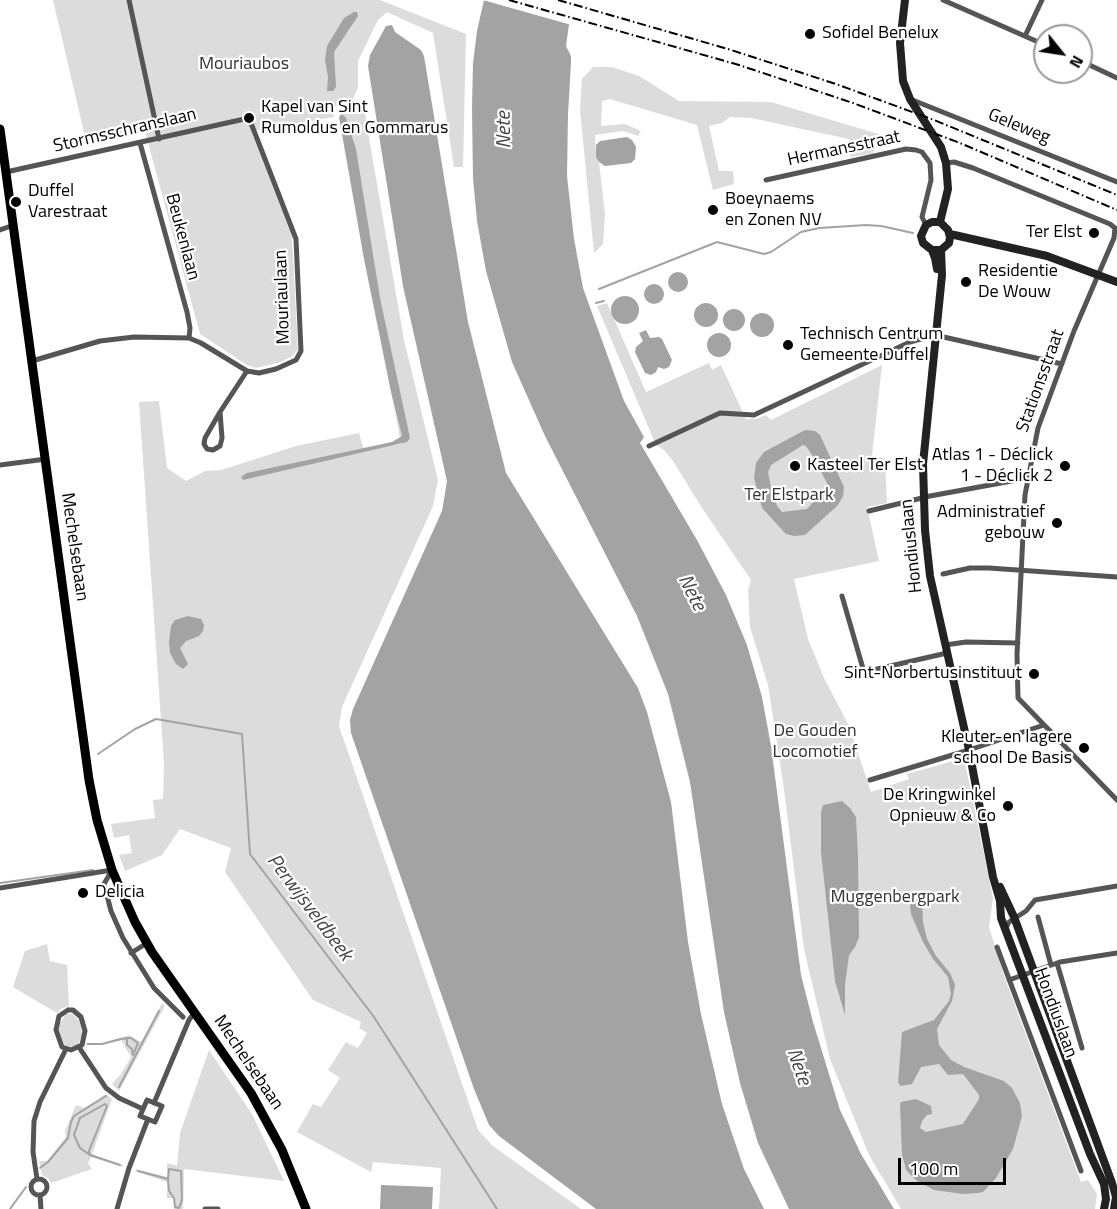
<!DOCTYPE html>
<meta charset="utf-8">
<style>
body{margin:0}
#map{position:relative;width:1117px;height:1209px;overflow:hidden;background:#fff;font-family:"Titillium Web",sans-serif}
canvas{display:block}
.north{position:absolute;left:1033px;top:24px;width:60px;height:60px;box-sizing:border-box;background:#fff;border:2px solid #999;border-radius:50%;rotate:120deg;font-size:16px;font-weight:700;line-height:24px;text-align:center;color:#000}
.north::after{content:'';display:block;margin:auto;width:21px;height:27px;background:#000;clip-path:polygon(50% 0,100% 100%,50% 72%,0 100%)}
.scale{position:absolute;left:898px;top:1158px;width:108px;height:27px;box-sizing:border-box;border:3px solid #000;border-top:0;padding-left:8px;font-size:18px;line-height:21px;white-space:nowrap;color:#000;-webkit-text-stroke:4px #fff;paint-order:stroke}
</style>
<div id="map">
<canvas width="1117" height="1209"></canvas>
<div class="north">N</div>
<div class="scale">100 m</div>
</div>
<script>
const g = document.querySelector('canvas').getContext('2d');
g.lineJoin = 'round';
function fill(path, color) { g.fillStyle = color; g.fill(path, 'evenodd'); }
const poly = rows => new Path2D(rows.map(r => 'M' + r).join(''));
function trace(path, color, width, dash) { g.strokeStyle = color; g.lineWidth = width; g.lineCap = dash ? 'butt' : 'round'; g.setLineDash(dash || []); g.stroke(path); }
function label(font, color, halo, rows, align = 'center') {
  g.font = font + ' "Titillium Web",sans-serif'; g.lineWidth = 4.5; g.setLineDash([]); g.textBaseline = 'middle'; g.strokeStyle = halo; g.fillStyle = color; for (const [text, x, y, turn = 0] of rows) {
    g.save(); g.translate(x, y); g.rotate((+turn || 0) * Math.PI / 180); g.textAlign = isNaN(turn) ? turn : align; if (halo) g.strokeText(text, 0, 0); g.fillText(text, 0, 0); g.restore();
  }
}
fill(poly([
 [53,0,380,0,466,34,463,167,454,167,433,33,387,12,378,20,358,61,358,88,352,101,333,107,334,117,251,131,292,236,298,350,291,357,278,363,256,368,247,365,200,334,144,128,86,141],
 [593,67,612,67,639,76,679,101,771,102,892,138,893,145,873,147,874,153,850,157,849,139,751,118,730,117,722,123,709,126,719,171,733,171,734,184,713,190,697,125,610,99,602,101,601,126,625,124,641,131,638,136,623,131,595,135,596,157,599,162,605,214,603,244,594,253,580,110,582,79],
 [364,109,404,340,438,480,433,506,342,707,339,726,478,1130,493,1146,581,1209,439,1209,441,1168,373,1162,371,1172,297,1132,313,1104,321,1107,340,1078,328,1070,346,1042,358,1048,367,1033,359,1028,361,1022,313,1000,225,872,231,848,180,829,162,855,125,871,119,855,132,853,129,835,114,838,111,824,155,818,153,800,163,799,164,763,139,402,159,401,167,468,186,481,205,471,221,470,296,446,359,433,364,450,401,444,339,110],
 [607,303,646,392,709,363,712,370,721,365,746,419,756,419,766,415,771,420,882,365,872,456,885,458,887,503,867,507,879,561,794,579,808,639,824,678,849,726,871,792,909,779,907,774,964,758,993,898,989,927,1004,976,1081,1182,1088,1180,1097,1194,1095,1209,901,1209,869,1155,830,1059,804,949,783,782,768,685,750,627,748,590,751,580,702,508,673,461,664,450,656,445,597,306],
 [47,944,50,961,67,965,69,1006,61,1009,57,1013,13,987,25,951],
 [162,1003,165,1006,119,1091,112,1084,121,1074,131,1057,121,1040,102,1045,85,1045,86,1043,103,1043,129,1035,141,1042],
 [66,1014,73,1014,80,1022,82,1034,79,1043,76,1046,69,1047,64,1044,59,1032,60,1023],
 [209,1050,252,1114,284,1181,184,1169,183,1209,174,1209,174,1198,167,1198,167,1182,135,1171,136,1169,167,1177,167,1163,177,1166,180,1133],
 [106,1094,112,1099,92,1154,123,1165,123,1167,91,1157,88,1163,92,1169,51,1183,48,1178,42,1175,39,1161,47,1161,66,1137,65,1131,76,1105,84,1108]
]), '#dcdcdc');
fill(poly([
 [484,0,569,24,566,46,571,56,571,63,568,114,567,176,574,239,583,288,624,401,644,437,640,443,697,540,726,595,747,645,762,697,771,746,801,975,813,1022,840,1110,861,1154,894,1209,789,1209,758,1143,740,1083,724,1012,690,782,668,694,637,616,545,436,512,362,486,271,477,221,473,178,472,108,473,63,477,31],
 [354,12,357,12,358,16,334,52,336,87,333,91,327,91,328,77,325,60,327,46,344,18],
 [392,25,395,32,421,50,424,56,468,322,506,473,638,688,647,712,671,802,688,942,701,1014,722,1104,744,1169,764,1209,596,1209,499,1136,489,1125,474,1089,351,733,350,720,353,709,442,511,447,481,403,286,368,66,370,55,386,26],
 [342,114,346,118,356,149,380,298,410,438,407,442,243,480,241,477,247,473,392,442,402,436,391,392,364,259,339,117],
 [627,137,632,140,636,147,635,159,631,163,605,166,599,162,596,157,596,145,600,141],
 '668 282a10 10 0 1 1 20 0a10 10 0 1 1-20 0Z',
 '644 294a10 10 0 1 1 20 0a10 10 0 1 1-20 0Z',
 '611 310a14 14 0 1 1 28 0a14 14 0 1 1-28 0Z',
 '694 315a12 12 0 1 1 24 0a12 12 0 1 1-24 0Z',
 '723 320a11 11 0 1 1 22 0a11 11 0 1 1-22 0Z',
 '750 325a12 12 0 1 1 24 0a12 12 0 1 1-24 0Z',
 [646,330,650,338,659,337,662,339,672,360,669,367,664,369,658,367,656,372,651,375,645,373,635,352,636,347,643,341,639,333],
 '707 345a12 12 0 1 1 24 0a12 12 0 1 1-24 0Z',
 [805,430,815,431,820,435,844,487,843,496,838,505,805,535,794,536,786,534,762,508,754,478,756,463,764,452],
 [803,445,806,446,812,455,827,483,828,489,826,493,821,493,807,509,782,512,777,506,772,493,768,472,771,465],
 [188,616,201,619,204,625,203,631,199,636,186,641,180,648,188,664,183,669,176,664,170,653,169,642,171,626,175,620],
 [842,801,850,808,856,817,858,857,859,937,855,947,849,955,845,985,845,1015,835,981,821,852,821,812,823,805],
 [915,899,922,903,923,922,927,939,936,956,950,973,955,985,952,1001,937,1029,939,1045,951,1060,964,1067,1004,1081,1012,1088,1020,1103,1022,1116,1013,1149,996,1178,983,1192,978,1193,963,1194,934,1190,917,1181,906,1170,902,1154,900,1104,901,1102,916,1099,931,1106,932,1114,927,1115,922,1121,920,1128,926,1132,963,1124,979,1099,979,1095,963,1074,948,1075,939,1064,921,1067,912,1084,901,1086,898,1083,902,1032,934,1020,949,1001,951,994,948,977,933,959,923,942,911,914,910,905],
 [381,1185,433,1187,432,1209,380,1209]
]), '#a3a3a3');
fill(poly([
 [483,0,578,0,572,25]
]), '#fff');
trace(poly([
 [599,289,717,242,764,254,771,252,801,232,819,228,866,225,881,226,913,233],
 [596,303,604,301],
 [98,754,135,729,156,719,242,734,250,854,374,1017,497,1209],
 [0,883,93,870],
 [88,1044,102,1044,121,1039,130,1038,131,1038,138,1043,133,1055,132,1049,127,1045,127,1039,128,1038,121,1039],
 [119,1087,159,1011],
 [90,1155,80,1148,74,1135,80,1118,105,1104,107,1106,89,1151,90,1155,120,1165],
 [40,1168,48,1162,68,1138,71,1122,74,1116,106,1096],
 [138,1171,168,1179,169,1169,181,1171,182,1200,179,1208],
 [168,1179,169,1191,174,1198,175,1207,179,1208],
 [10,1209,26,1187]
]), '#a3a3a3', 2);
trace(poly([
 [129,0,159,139],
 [943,0,1045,45],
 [1025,36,1042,0],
 [1081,61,1117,78],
 [910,99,1117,182],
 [140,143,187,312,190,328,189,338],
 [946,163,954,162,973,168,1110,224,1115,228,1114,238,1074,331,1038,428,1025,495,1017,654,1018,698,1117,800],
 [6,172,249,118,296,239,301,351,296,360,276,369,259,373,247,371,220,412,222,438,220,446,213,450,207,449,204,444,205,438,220,412],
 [766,180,906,149,916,150,922,152,930,163,931,180,922,217,926,225],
 [0,230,14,225],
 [32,361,100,341,134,337,189,338,201,343,247,371],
 [649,446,720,413,754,415,910,342,935,335,1062,364],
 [0,465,46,459],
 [869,511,930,496,1028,478],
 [943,574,970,568,989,568,1117,577],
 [842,596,864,672,947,653],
 [945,645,966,642,1018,643],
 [870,780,969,750,1044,725],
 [112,870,104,884,111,911,123,938,154,988,183,1017],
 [0,888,112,870],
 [1038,917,1051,965],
 [1005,930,1009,922,1026,911,1035,900,1117,886],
 [997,947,1081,1171],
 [131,953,147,943],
 [1057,963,1082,1048],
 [1009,980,1060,962,1117,953],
 [68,1010,73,1010,81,1017,85,1031,82,1045,71,1050,62,1047,56,1030,59,1016,68,1010],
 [79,1047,106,1088,119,1098,143,1109],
 [147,1100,162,1106,155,1122,140,1116,147,1100],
 [154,1103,189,1020,194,1013],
 '31 1187a8 8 0 1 1 16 0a8 8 0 1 1-16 0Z',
 [37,1179,33,1152,34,1121,40,1102,66,1049],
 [40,1195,41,1209],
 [117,1209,129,1168,148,1119],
 [205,1209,218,1209]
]), '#555', 5);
trace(poly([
 [905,0,900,43,903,81,910,99,941,147,946,163,948,189,940,222],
 [950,234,1047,256,1117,282],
 [932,250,941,250,949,243,950,237,948,230,940,222,932,222,926,225,921,236,923,243,932,250,935,258,937,269],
 [941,250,942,275,923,464,925,530,930,576,969,750,993,877,1000,901,1001,918,1090,1154,1104,1184,1106,1199,1104,1209],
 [1000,887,1014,917,1112,1183,1116,1197,1114,1209]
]), '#222', 8);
trace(poly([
 [0,129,89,780,97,820,112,870,135,922,152,952,251,1093,282,1150,306,1209]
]), '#000', 9);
trace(poly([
 [509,0,739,65,853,103,960,143,1117,210],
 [558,0,728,49,836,84,934,120,1117,195]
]), '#000', 2, [9, 3, 1.5, 3]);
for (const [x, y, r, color] of [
 [810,34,6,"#000"],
 [249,118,6,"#000"],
 [16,202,6,"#000"],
 [713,210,6,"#000"],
 [1094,233,6,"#000"],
 [966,282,6,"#000"],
 [788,345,6,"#000"],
 [795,466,6,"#000"],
 [1065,466,6,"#000"],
 [1057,523,6,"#000"],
 [1034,674,6,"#000"],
 [1084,748,6,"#000"],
 [1008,806,6,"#000"],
 [83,893,6,"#000"]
]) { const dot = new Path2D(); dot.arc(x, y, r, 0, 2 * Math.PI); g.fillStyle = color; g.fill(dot); trace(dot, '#fff', 2); }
label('18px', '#000', '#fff', [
 ["Sofidel Benelux",822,34],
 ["Kapel van Sint",261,108],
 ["Rumoldus en Gommarus",261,129],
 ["Duffel",28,192],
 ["Varestraat",28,213],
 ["Boeynaems",725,200],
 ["en Zonen NV",725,221],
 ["Ter Elst",1082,233,"right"],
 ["Residentie",978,272],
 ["De Wouw",978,293],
 ["Technisch Centrum",800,335],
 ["Gemeente Duffel",800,356],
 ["Atlas 1 - Déclick",1053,456,"right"],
 ["1 - Déclick 2",1053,477,"right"],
 ["Kasteel Ter Elst",807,466],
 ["Administratief",1045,513,"right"],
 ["gebouw",1045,534,"right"],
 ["Sint-Norbertusinstituut",1022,674,"right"],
 ["Kleuter-en lagere",1072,738,"right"],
 ["school De Basis",1072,759,"right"],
 ["De Kringwinkel",996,796,"right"],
 ["Opnieuw & Co",996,817,"right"],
 ["Delicia",95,893]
], 'left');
label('18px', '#333', '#fff', [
 ["Mouriaubos",244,65],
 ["Ter Elstpark",789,496],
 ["De Gouden",815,732],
 ["Locomotief",815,753],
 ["Muggenbergpark",895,898]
]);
label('18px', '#000', '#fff', [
 ["Geleweg",1019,127,22],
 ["Stormsschranslaan",125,131,-13],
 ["Hermansstraat",844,149,-12],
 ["Beukenlaan",182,237,75],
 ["Mouriaulaan",283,297,-92],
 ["Stationsstraat",1041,381,-70],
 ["Hondiuslaan",912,546,-96],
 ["Mechelsebaan",74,547,82],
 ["Hondiuslaan",1055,1013,70],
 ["Mechelsebaan",248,1063,56]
]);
label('italic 20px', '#444', '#fff', [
 ["Nete",505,130,-91],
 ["Nete",691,593,63],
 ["Perwijsveldbeek",309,908,53],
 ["Nete",798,1067,71]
]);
</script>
